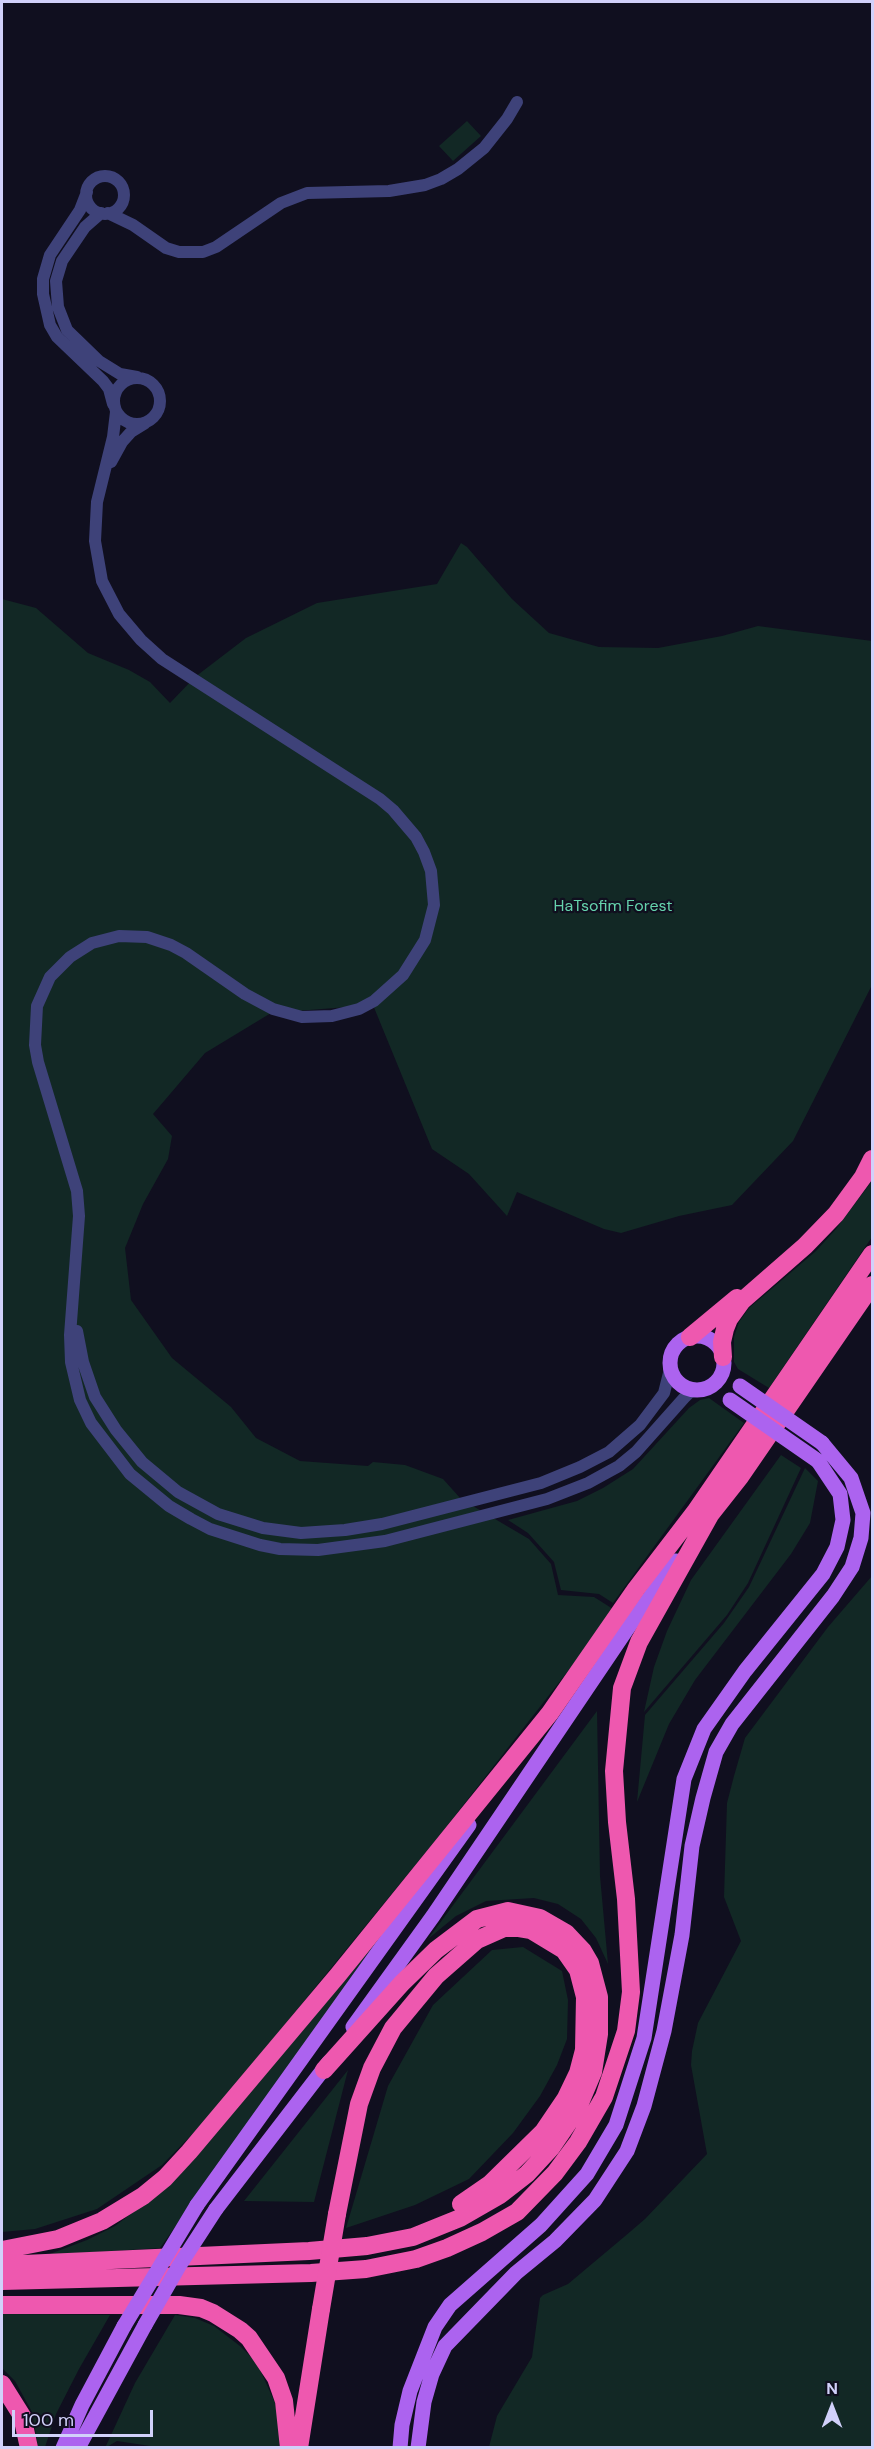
<!DOCTYPE html>
<style>
body{margin:0}
#map{position:relative;width:874px;height:2449px;overflow:hidden;background:#100f1f;font-family:"DM Sans",sans-serif}
canvas{display:block}
.frame{position:absolute;inset:0;border:3px solid #d1d1fa;pointer-events:none}
.north{position:absolute;left:802px;top:2377px;width:60px;height:60px;-webkit-text-stroke:4px #100f1f;paint-order:stroke;rotate:0deg;font-size:16px;font-weight:700;line-height:24px;text-align:center;color:#d1d1fa}
.north::after{content:'';display:block;margin:auto;width:21px;height:27px;background:#d1d1fa;clip-path:polygon(50% 0,100% 100%,50% 72%,0 100%)}
.scale{position:absolute;left:12px;top:2410px;width:141px;height:27px;box-sizing:border-box;border:3px solid #d1d1fa;border-top:0;padding-left:8px;font-size:18px;line-height:21px;white-space:nowrap;color:#d1d1fa;-webkit-text-stroke:4px #100f1f;paint-order:stroke}
</style>
<div id="map">
<canvas width="874" height="2449"></canvas>
<div class="frame"></div>
<div class="north">N</div>
<div class="scale">100 m</div>
</div>
<script>
const g = document.querySelector('canvas').getContext('2d');
g.lineJoin = 'round';
function fill(path, color) { g.fillStyle = color; g.fill(path, 'evenodd'); }
const poly = rows => new Path2D(rows.map(r => 'M' + r).join(''));
function trace(path, color, width, dash) { g.strokeStyle = color; g.lineWidth = width; g.lineCap = dash ? 'butt' : 'round'; g.setLineDash(dash || []); g.stroke(path); }
function label(font, color, halo, rows, align = 'center') {
  g.font = font + ' "DM Sans",sans-serif'; g.lineWidth = 4.5; g.setLineDash([]); g.textBaseline = 'middle'; g.strokeStyle = halo; g.fillStyle = color; for (const [text, x, y, turn = 0] of rows) {
    g.save(); g.translate(x, y); g.rotate((+turn || 0) * Math.PI / 180); g.textAlign = isNaN(turn) ? turn : align; if (halo) g.strokeText(text, 0, 0); g.fillText(text, 0, 0); g.restore();
  }
}
fill(poly([
 [467,121,481,136,453,161,439,146],
 [461,543,467,547,512,599,549,633,599,647,658,648,722,636,758,626,872,641,872,985,793,1141,732,1205,679,1216,621,1233,604,1229,517,1192,507,1216,469,1174,432,1149,373,1005,271,1013,205,1053,153,1114,172,1136,168,1159,143,1204,125,1248,131,1300,172,1358,231,1407,256,1438,300,1461,368,1466,373,1462,405,1465,443,1479,461,1499,529,1539,551,1564,558,1595,594,1597,613,1609,589,1644,443,1831,210,2116,162,2165,97,2209,35,2229,2,2232,2,599,36,608,88,653,129,670,150,682,170,703,195,677,246,638,317,603,437,584],
 [872,1181,872,1237,769,1388,738,1369,734,1362,734,1337,739,1322,749,1308,816,1251,836,1229],
 [709,1398,744,1423,613,1603,599,1594,561,1590,554,1562,528,1533,508,1520,577,1501,603,1488,633,1469,689,1408,700,1400],
 [781,1455,801,1468,748,1583,727,1615,644,1712,654,1667,667,1631,691,1580],
 [805,1468,818,1481,810,1523,791,1554,695,1680,669,1724,637,1802,645,1715,724,1623,749,1587],
 [872,1576,872,2447,489,2447,497,2416,532,2357,540,2298,543,2295,568,2284,624,2237,645,2219,707,2154,691,2065,692,2051,698,2023,741,1941,724,1897,727,1803,734,1776,745,1738,828,1627],
 [597,1711,600,1876,608,1964,596,1938,581,1919,558,1904,534,1898,486,1901,456,1916,428,1939],
 [435,1861,160,2248,47,2255,87,2240,115,2226,140,2207],
 [523,1947,562,1971,568,2000,567,2039,557,2065,540,2096,513,2133,469,2179,415,2205,346,2228,388,2086,433,2005,492,1950],
 [348,2070,314,2202,244,2201],
 [2,2314,110,2315,79,2369,56,2414,45,2447,38,2447,32,2412,15,2381,2,2368],
 [175,2315,195,2318,214,2326,240,2346,257,2363,275,2403,281,2431,279,2447,157,2447,117,2441,105,2448,135,2383]
]), '#122825');
trace(poly([
 '86 195a19 19 0 1 1 38 0a19 19 0 1 1-38 0Z',
 [87,192,80,210,50,255,43,279,43,294,50,325,57,337,103,381,109,389,113,404],
 [101,213,85,227,62,261,56,281,58,307,67,330,99,361,120,374,137,377],
 [108,213,133,225,166,248,179,252,203,252,216,247,281,203,307,193,389,191,425,185,441,179,458,169,484,148,507,119,517,102],
 '114 401a23 23 0 1 1 46 0a23 23 0 1 1-46 0Z',
 [116,412,113,437,97,502,95,541,102,581,119,614,141,640,162,659,380,799,393,810,416,837,424,852,431,871,434,905,425,940,403,975,374,1001,359,1009,332,1016,302,1017,273,1009,245,994,186,953,171,945,147,937,119,936,92,943,70,957,50,977,37,1006,35,1045,38,1062,77,1191,79,1216,70,1335,71,1362,80,1400,91,1423,130,1474,169,1506,191,1519,210,1529,260,1545,280,1549,318,1550,385,1541,547,1499,588,1483,619,1466,636,1452,684,1398,690,1392,701,1390],
 [111,462,122,442,131,432,144,424],
 [77,1331,83,1362,95,1397,116,1430,142,1462,178,1492,218,1514,263,1528,301,1533,345,1530,382,1524,541,1483,580,1467,609,1452,640,1425,664,1393,670,1369]
]), '#3e4279', 12);
trace(poly([
 '670 1363a27 27 0 1 1 54 0a27 27 0 1 1-54 0Z',
 [353,2027,433,1916,627,1629,676,1561],
 [197,2205,469,1825],
 [216,2209,329,2062],
 [63,2448,82,2405,124,2326],
 [78,2448,145,2325],
 [400,2448,402,2425,410,2391,435,2327,450,2305,541,2225,587,2174,616,2125,644,2038,684,1779,704,1729,745,1671,823,1574,837,1547,843,1520,840,1494,818,1461],
 [418,2448,424,2402,432,2374,445,2346,516,2273,555,2241,595,2200,627,2151,644,2106,664,2031,682,1935,692,1846,703,1798,716,1752,732,1724,833,1596,852,1567,861,1538,863,1513,851,1478,822,1443]
]), '#ac63ef', 15);
trace(poly([
 [690,1337,737,1298],
 [723,1357,722,1342,725,1329,729,1319,742,1301,805,1246,836,1214,863,1177,872,1159],
 [337,2214,359,2104,372,2068,393,2028,436,1976,477,1940,504,1928,519,1928,531,1930,564,1950,578,1970,585,1997,584,2050,578,2073,566,2098,543,2132,490,2184,461,2204],
 [2,2250,58,2239,102,2221,143,2196,165,2178,189,2152,338,1975,550,1713,636,1589,695,1512,872,1254],
 [2,2265,309,2251,367,2246,413,2237,460,2218,500,2195,527,2174,551,2148,577,2110,593,2072,599,2034,599,1997,590,1963,583,1951,566,1933,540,1918,508,1911,477,1919,436,1950,402,1983,324,2070],
 [2,2281,311,2273,366,2269,416,2259,447,2248,482,2232,517,2212,555,2173,578,2142,604,2097,626,2031,631,1992,626,1899,617,1822,614,1771,622,1688,639,1642,710,1515,740,1477,872,1285],
 [2,2305,179,2305,201,2308,213,2313,240,2330,249,2338,276,2378,284,2401,289,2448],
 [2,2384,22,2416,29,2448],
 [299,2448,321,2309]
]), '#ee58af', 18);
trace(poly([
 [740,1386,822,1443],
 [730,1400,818,1461],
 [145,2325,179,2266,216,2209],
 [124,2326,197,2205]
]), '#ac63ef', 15);
trace(poly([
 [321,2309,337,2214]
]), '#ee58af', 18);
label('16px', '#65d2ac', '#100f1f', [
 ["HaTsofim Forest",613,907]
]);
</script>
